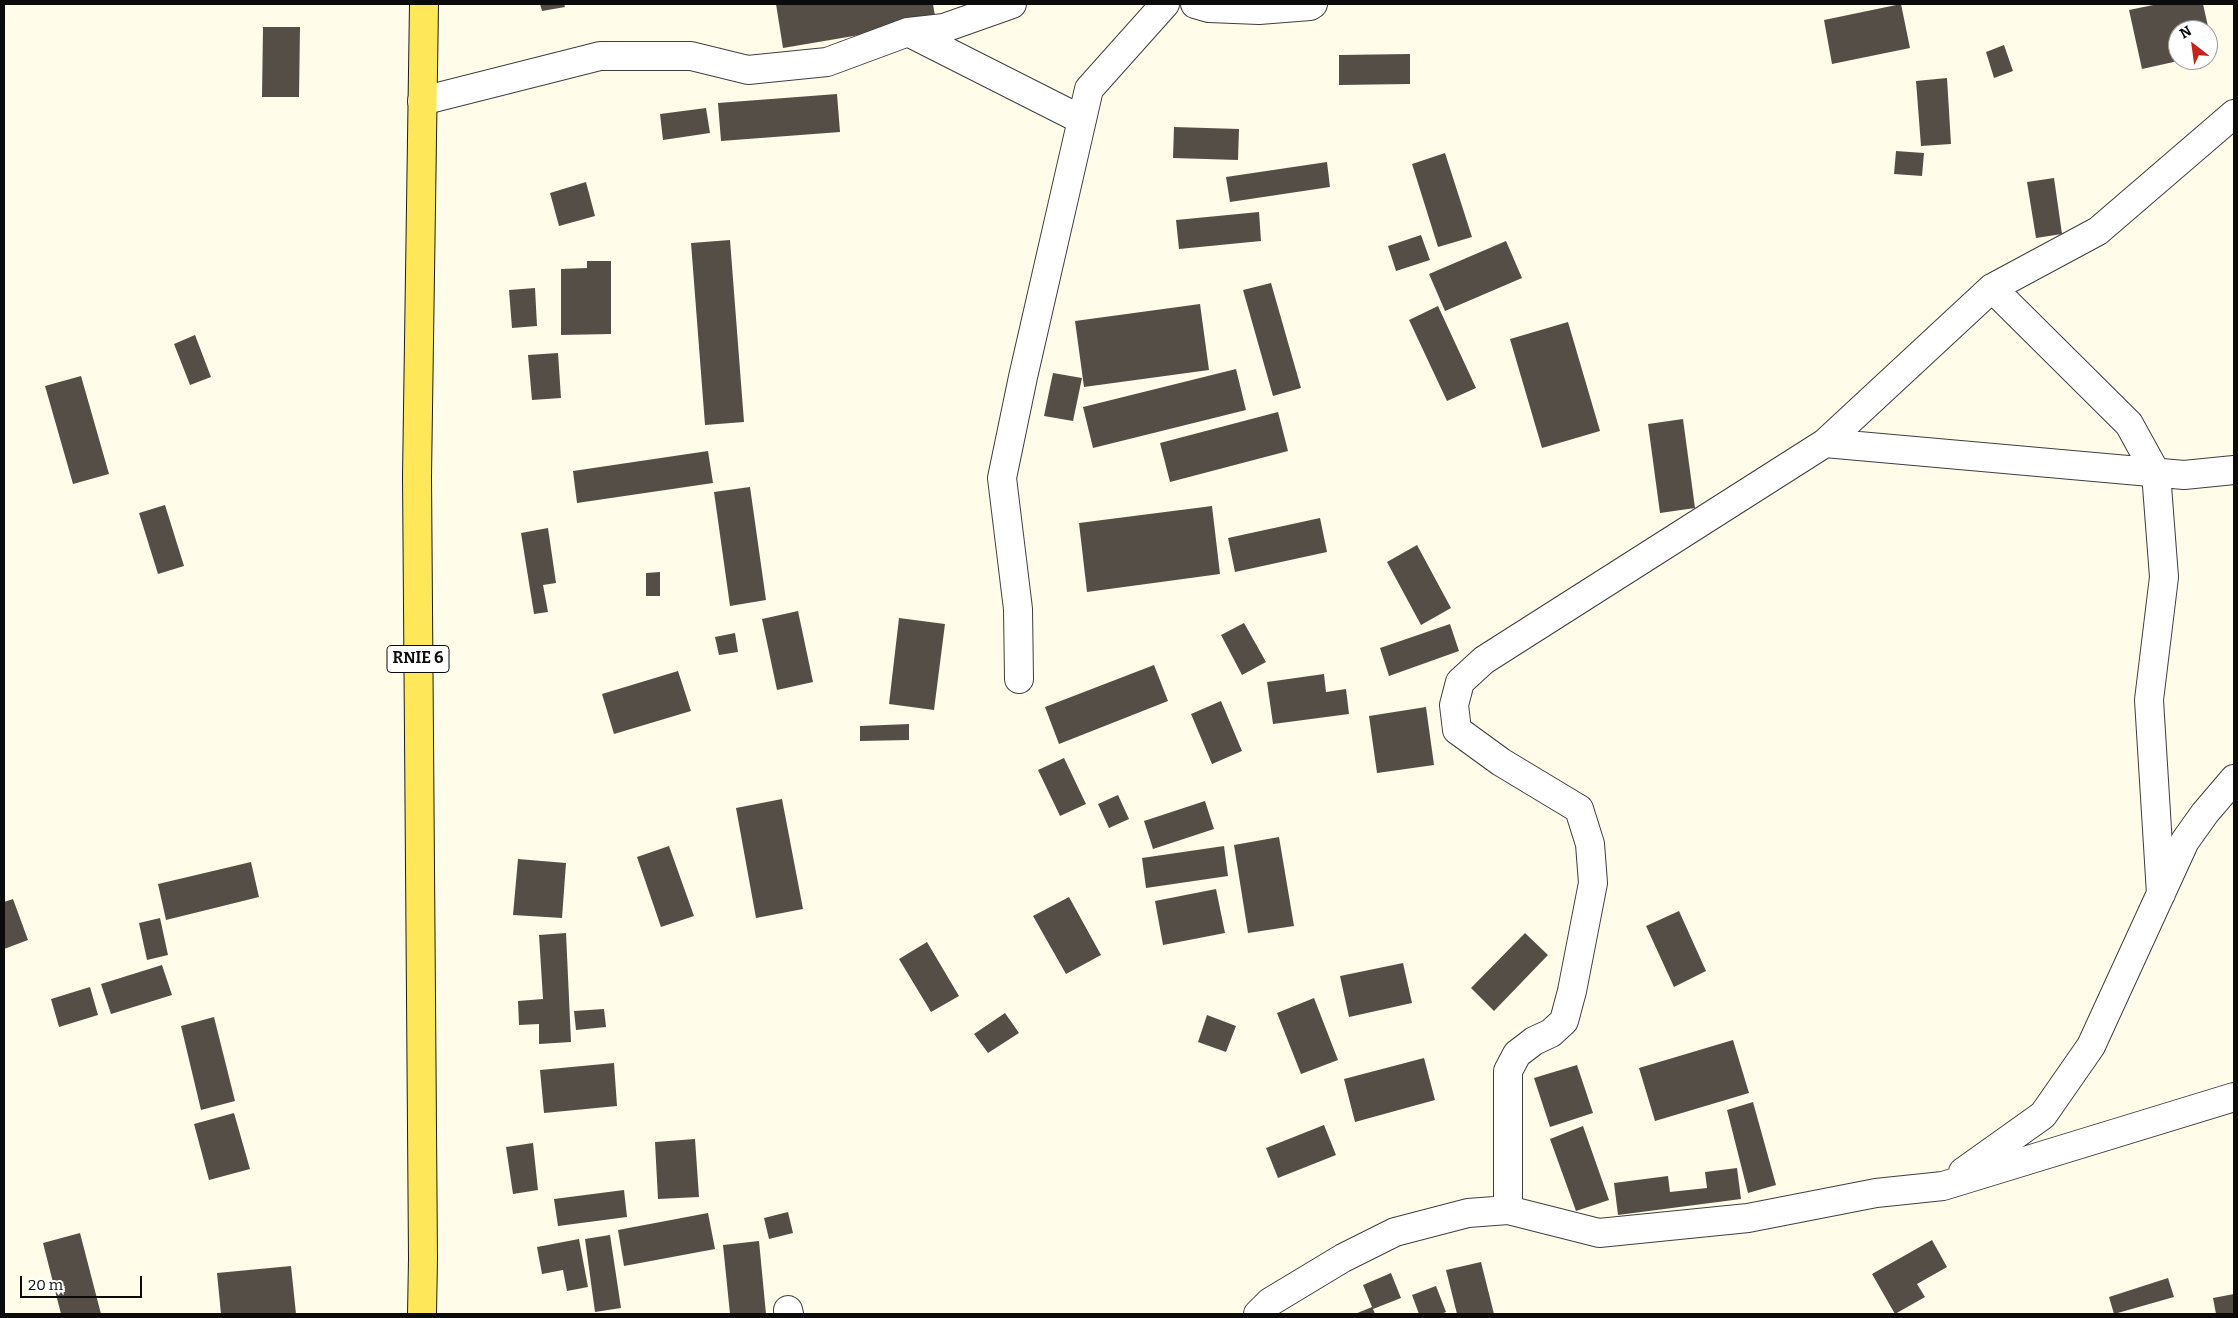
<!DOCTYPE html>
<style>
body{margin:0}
#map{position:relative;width:2238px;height:1318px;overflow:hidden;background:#fffdea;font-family:Bitter,serif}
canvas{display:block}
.frame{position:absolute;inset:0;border:5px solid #0b0b0b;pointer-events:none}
.north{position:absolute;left:2168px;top:20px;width:50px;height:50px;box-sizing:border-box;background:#fff;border:1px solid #9d9d9d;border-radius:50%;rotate:330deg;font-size:14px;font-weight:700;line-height:20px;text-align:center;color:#0b0b0b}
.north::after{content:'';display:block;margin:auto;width:18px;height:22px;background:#c4241b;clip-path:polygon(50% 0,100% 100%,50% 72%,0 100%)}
.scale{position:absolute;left:20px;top:1276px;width:122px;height:22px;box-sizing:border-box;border:2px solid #0b0b0b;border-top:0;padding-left:6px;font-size:15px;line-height:18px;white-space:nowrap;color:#0b0b0b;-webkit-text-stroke:4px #fff;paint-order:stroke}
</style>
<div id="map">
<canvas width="2238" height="1318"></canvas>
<div class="frame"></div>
<div class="north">N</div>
<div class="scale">20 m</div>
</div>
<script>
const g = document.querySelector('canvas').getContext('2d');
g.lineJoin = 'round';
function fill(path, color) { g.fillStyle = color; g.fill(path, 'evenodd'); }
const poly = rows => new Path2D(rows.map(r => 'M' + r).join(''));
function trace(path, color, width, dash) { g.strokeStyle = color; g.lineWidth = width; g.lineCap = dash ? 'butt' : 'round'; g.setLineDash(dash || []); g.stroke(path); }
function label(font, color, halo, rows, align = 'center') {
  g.font = font + ' Bitter,serif'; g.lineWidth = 5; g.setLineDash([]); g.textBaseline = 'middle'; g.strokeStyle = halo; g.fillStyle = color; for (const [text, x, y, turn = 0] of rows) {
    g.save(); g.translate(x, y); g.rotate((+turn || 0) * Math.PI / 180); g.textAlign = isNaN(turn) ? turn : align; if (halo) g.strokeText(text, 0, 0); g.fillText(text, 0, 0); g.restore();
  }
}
fill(poly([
 [540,4,564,4,565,7,542,11],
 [776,4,933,4,936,22,783,48],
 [1901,4,1910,48,1832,64,1824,20],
 [2158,4,2203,4,2214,53,2208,54,2208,30,2178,30,2178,61,2142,69,2129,10],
 [263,27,300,27,299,97,262,97],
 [2004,45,2013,71,1994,78,1986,52],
 [1410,54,1410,84,1339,85,1339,55],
 [1947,78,1951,144,1921,146,1916,81],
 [837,94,840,132,721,141,718,103],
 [706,108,710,133,663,140,660,114],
 [1174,127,1239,129,1238,160,1173,158],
 [1896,151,1924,153,1922,176,1894,174],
 [1445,153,1472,237,1438,247,1412,164],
 [1327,162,1330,187,1230,202,1226,177],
 [2054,178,2062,234,2036,238,2027,182],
 [586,182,595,216,559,226,550,193],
 [1259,212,1261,241,1179,249,1176,220],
 [1421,235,1430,260,1396,271,1388,246],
 [730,240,744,422,705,425,691,243],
 [1506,241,1522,278,1445,311,1429,274],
 [587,261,611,261,611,334,561,335,561,269,587,268],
 [1271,283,1301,388,1273,396,1243,290],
 [535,288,537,326,512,328,509,290],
 [1200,304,1209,370,1084,387,1075,321],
 [1438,306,1476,388,1447,401,1409,320],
 [1568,322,1600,431,1542,448,1510,339],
 [195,335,211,377,190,385,174,344],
 [558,353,561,398,532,400,528,355],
 [1236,369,1246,410,1093,448,1083,407],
 [1053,373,1082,378,1073,421,1044,416],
 [81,376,109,474,73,484,45,386],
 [1278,412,1288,451,1170,482,1160,443],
 [1683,419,1695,508,1660,513,1648,424],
 [708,451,713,483,577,503,573,471],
 [750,487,766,600,730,606,714,492],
 [165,505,184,566,158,574,139,513],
 [1212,506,1220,574,1087,592,1079,523],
 [1320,518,1327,552,1235,572,1228,538],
 [548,528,556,583,543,585,548,612,534,614,521,533],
 [1417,545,1451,608,1421,625,1387,562],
 [660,572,660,596,646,596,646,573],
 [798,611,813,682,777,690,762,619],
 [899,618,945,624,934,710,889,704],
 [1244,623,1266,662,1242,675,1221,635],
 [1450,624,1459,651,1389,676,1380,648],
 [735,633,738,652,719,655,715,637],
 [1154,665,1168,701,1059,744,1045,707],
 [678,671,691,711,614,734,602,694],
 [1324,674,1326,692,1346,689,1349,714,1273,724,1267,682],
 [1221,701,1242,751,1212,764,1191,714],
 [1426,707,1434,765,1377,773,1369,716],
 [909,724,909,740,860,741,860,726],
 [1064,758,1086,804,1060,816,1038,770],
 [1118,795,1129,819,1109,828,1098,804],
 [782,799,803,909,756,918,736,808],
 [1205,801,1214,829,1153,849,1144,821],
 [1279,837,1294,926,1248,933,1234,845],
 [669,846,694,916,661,927,637,857],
 [1224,846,1228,876,1146,888,1142,858],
 [518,859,566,863,562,918,513,915],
 [251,862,259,897,166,920,158,884],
 [1216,889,1225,933,1163,945,1155,901],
 [1069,897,1101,955,1066,974,1033,916],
 [13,899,28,940,4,949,4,902],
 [1679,911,1706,971,1674,987,1646,926],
 [160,918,168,955,147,960,139,923],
 [566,933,571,1042,539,1044,539,1024,519,1025,518,1001,543,999,539,935],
 [1525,933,1548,955,1494,1011,1471,988],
 [927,942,959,996,931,1012,899,959],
 [1403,963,1412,1003,1349,1017,1340,976],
 [162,965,172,995,111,1014,101,984],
 [90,987,98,1015,59,1027,51,999],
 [1314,998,1338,1060,1301,1074,1277,1013],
 [604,1009,606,1027,576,1030,574,1011],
 [1005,1013,1019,1033,988,1053,974,1034],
 [1207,1015,1236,1026,1226,1052,1198,1042],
 [214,1017,235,1101,201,1110,181,1026],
 [1733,1040,1749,1093,1655,1121,1639,1068],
 [1424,1058,1435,1100,1355,1122,1344,1079],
 [614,1063,617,1106,544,1113,540,1070],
 [1577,1065,1593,1113,1550,1127,1534,1078],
 [1753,1102,1776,1185,1748,1193,1727,1110],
 [234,1113,250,1169,209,1180,194,1124],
 [1324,1125,1336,1155,1278,1178,1266,1148],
 [1583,1126,1609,1200,1576,1211,1550,1139],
 [695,1139,699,1197,658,1199,655,1142],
 [533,1143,538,1190,513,1194,506,1147],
 [1737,1168,1741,1199,1618,1215,1614,1183,1668,1176,1670,1192,1707,1188,1705,1172],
 [624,1190,627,1217,558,1226,554,1199],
 [788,1212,793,1233,769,1239,764,1218],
 [708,1213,715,1249,624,1266,618,1230],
 [80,1233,101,1314,61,1314,43,1243],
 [610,1235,621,1308,595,1312,585,1239],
 [579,1239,588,1287,567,1291,563,1270,542,1274,537,1247],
 [1932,1240,1947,1267,1917,1284,1925,1297,1895,1314,1872,1274],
 [759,1241,766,1314,730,1314,723,1245],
 [1481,1262,1494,1314,1457,1314,1446,1270],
 [291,1266,296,1314,221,1314,217,1273],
 [1391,1273,1401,1298,1373,1309,1375,1314,1355,1314,1372,1307,1363,1285],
 [2168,1278,2174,1297,2114,1314,2109,1297],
 [1436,1286,1446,1312,1441,1314,1419,1314,1412,1295],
 [2234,1294,2234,1314,2216,1314,2213,1298]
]), '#554e47');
const minor = poly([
 [1195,4,1209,8,1259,10,1310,6,1313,4],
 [908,32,1082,120],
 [422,101,600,56,691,56,748,70,827,62,908,32,944,28,1012,4],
 [1992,288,2129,424,2156,473,2164,577,2149,700,2161,894],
 [1825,443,2184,475,2234,470],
 [1019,679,1018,609,1002,478,1023,377,1089,89,1165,4],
 [1963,1172,2043,1115,2091,1046,2185,841,2205,813,2234,779],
 [1508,1210,1508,1071,1517,1054,1534,1041,1551,1033,1564,1021,1572,991,1593,883,1590,844,1579,809,1501,762,1457,730,1454,705,1460,682,1484,660,1825,443,1992,288,2098,231,2234,114],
 [788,1310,789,1314],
 [1258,1314,1270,1302,1343,1258,1395,1232,1468,1213,1508,1210,1599,1233,1748,1218,1876,1193,1943,1186,2234,1097]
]);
const primary = poly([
 [422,1314,423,1259,417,476,424,4]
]);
trace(minor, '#3e3e3e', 30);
trace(primary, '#1c1c1c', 30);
trace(minor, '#fff', 28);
trace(primary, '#ffe75a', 28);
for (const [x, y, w] of [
 [418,659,62]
]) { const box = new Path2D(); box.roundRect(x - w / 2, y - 13.5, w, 27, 4); g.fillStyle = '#fff'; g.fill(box); trace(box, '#0b0b0b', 1); }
label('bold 16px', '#0b0b0b', null, [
 ["RNIE 6",418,659]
]);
</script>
